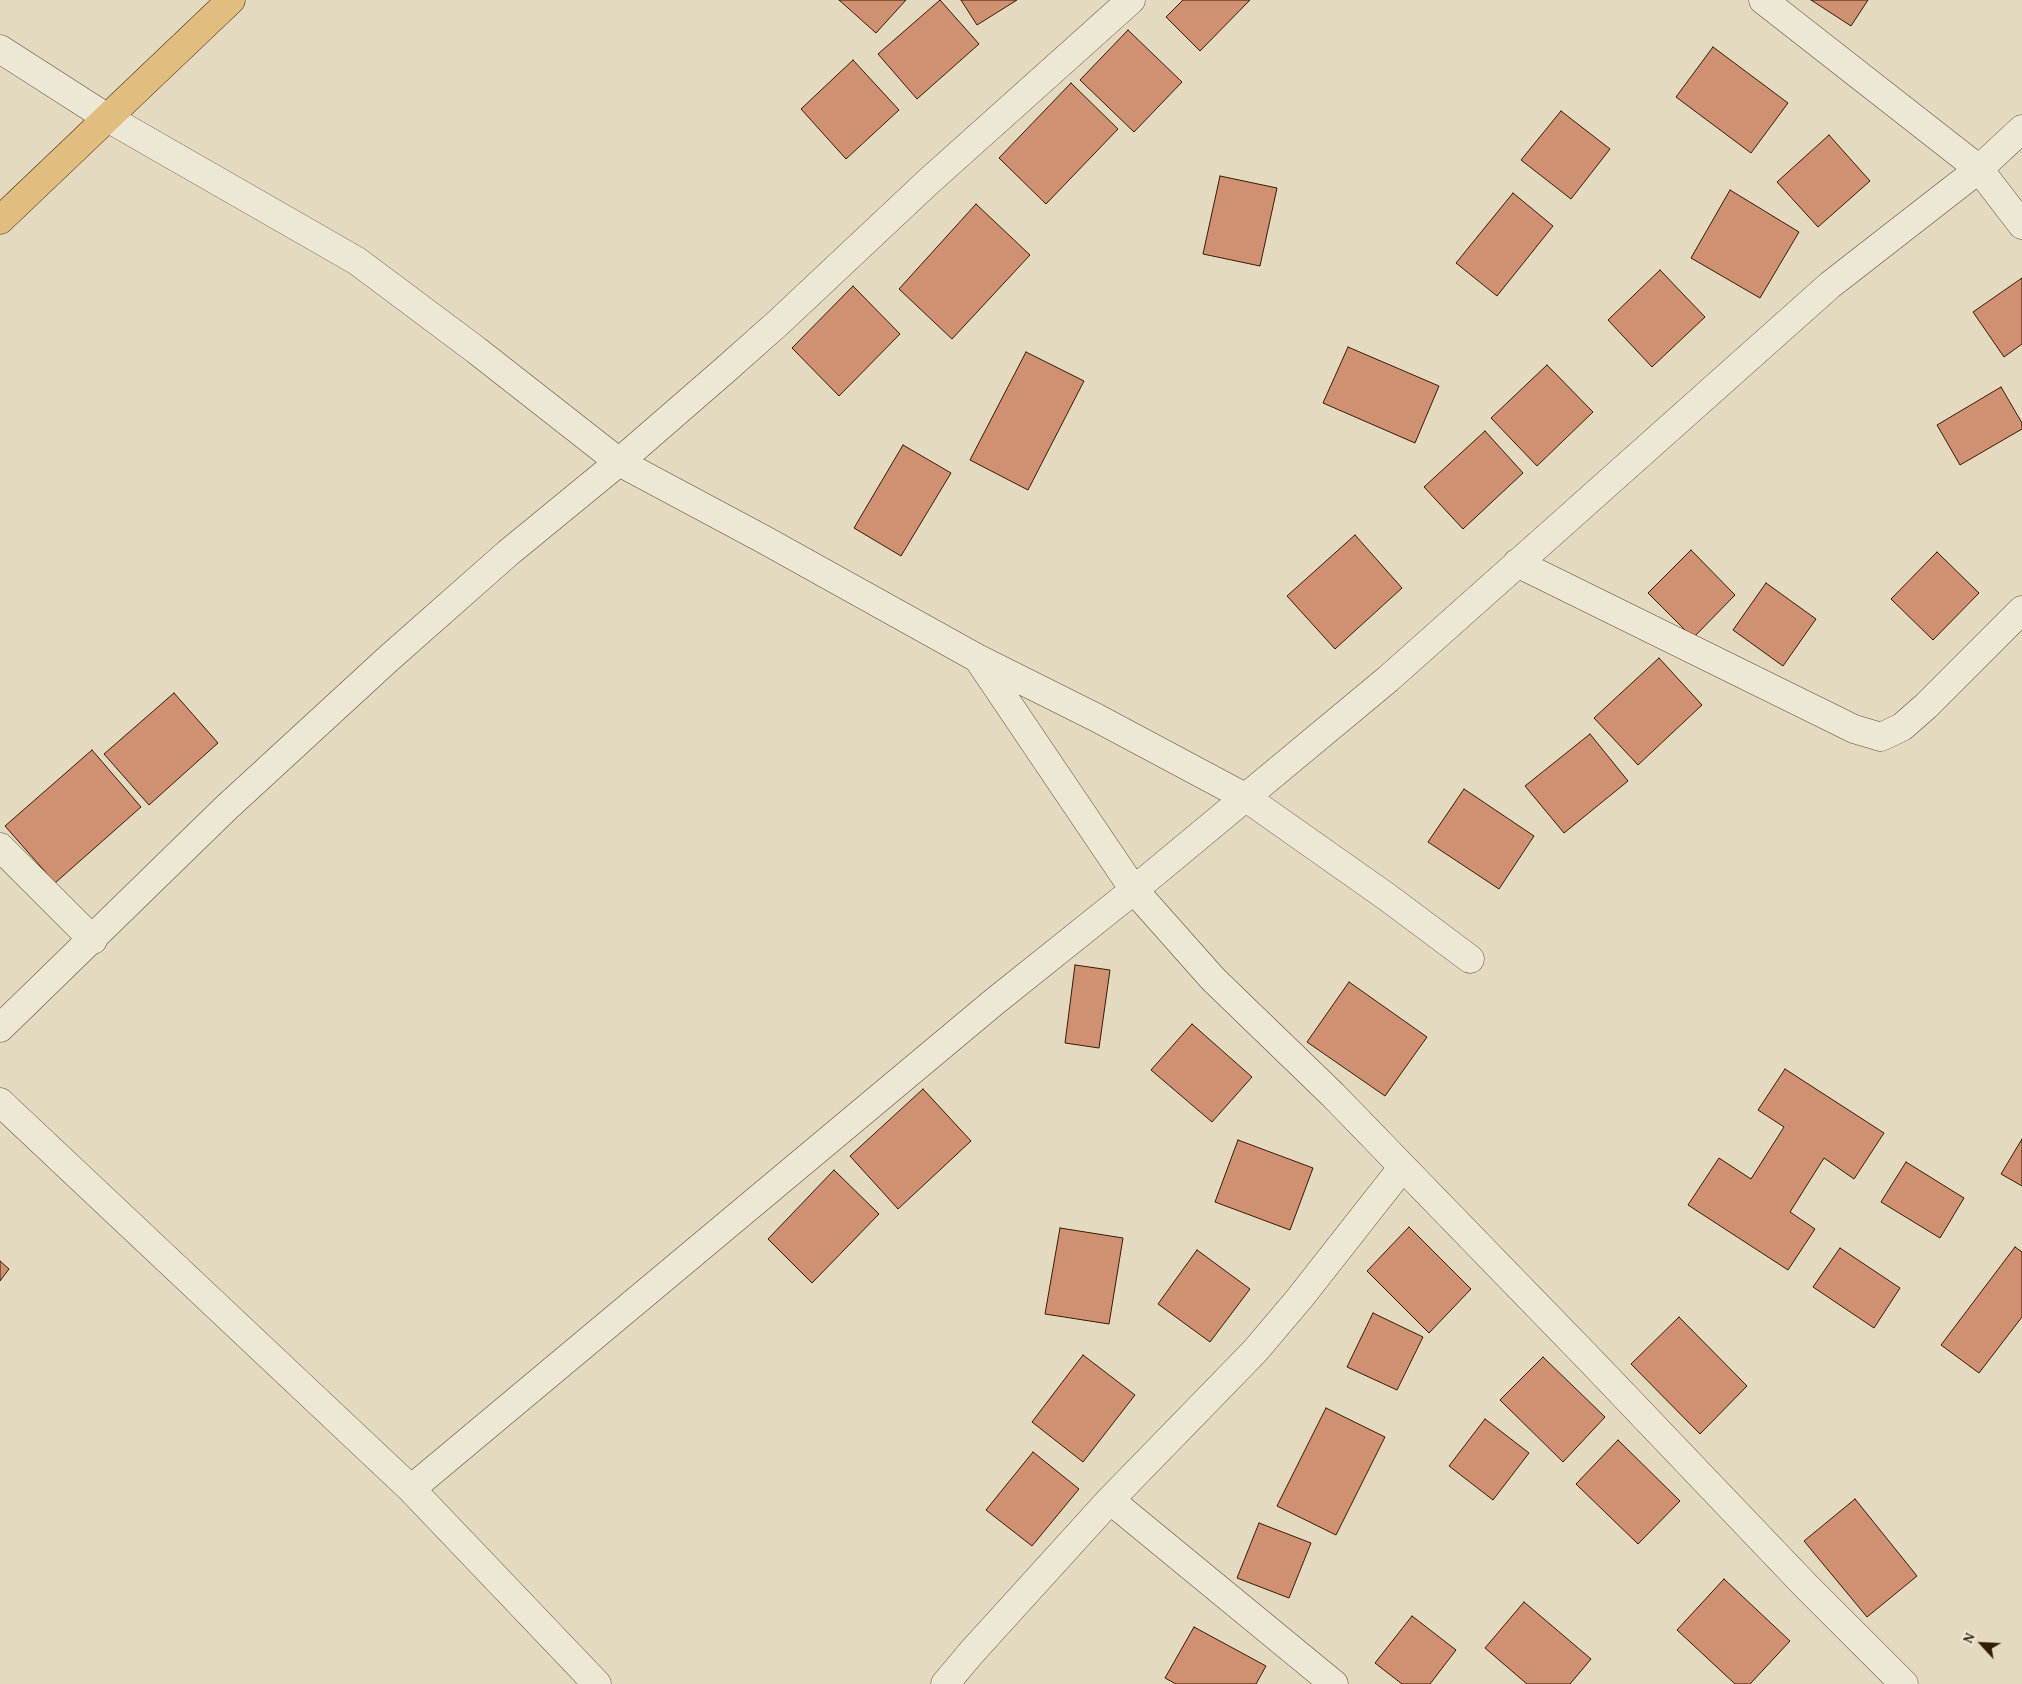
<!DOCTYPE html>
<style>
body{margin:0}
#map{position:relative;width:2022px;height:1684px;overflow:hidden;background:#e4dabf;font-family:"Gentium Book Plus",serif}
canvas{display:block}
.north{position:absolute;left:1957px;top:1619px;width:50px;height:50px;-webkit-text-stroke:4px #ede7d5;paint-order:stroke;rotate:295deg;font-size:14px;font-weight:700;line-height:20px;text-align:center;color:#361b03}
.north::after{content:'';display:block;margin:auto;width:18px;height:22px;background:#361b03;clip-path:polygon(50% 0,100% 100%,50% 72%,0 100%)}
</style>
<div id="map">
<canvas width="2022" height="1684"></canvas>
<div class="north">N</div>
</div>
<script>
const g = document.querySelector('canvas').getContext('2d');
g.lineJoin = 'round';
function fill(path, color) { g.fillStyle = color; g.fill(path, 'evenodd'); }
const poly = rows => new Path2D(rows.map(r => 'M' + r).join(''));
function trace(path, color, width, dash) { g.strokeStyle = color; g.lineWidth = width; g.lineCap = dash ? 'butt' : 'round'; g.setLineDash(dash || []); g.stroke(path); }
const building = poly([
 [839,0,906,0,876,33,839,0],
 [940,0,979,44,917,99,878,54,940,0],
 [961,0,1017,0,977,25,961,0],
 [1183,0,1250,0,1200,51,1166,17,1183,0],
 [1811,0,1868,0,1851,26,1811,0],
 [1128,30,1182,82,1134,132,1080,80,1128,30],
 [1713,47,1788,103,1751,153,1676,97,1713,47],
 [853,60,899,110,846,159,801,109,853,60],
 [1071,83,1118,129,1046,204,999,158,1071,83],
 [1561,111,1610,149,1571,199,1521,160,1561,111],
 [1829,135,1870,181,1818,227,1777,182,1829,135],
 [1220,176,1277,188,1260,266,1203,254,1220,176],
 [1730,190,1799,232,1760,298,1691,258,1730,190],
 [1513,193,1553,226,1497,296,1456,263,1513,193],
 [976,204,1030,255,952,339,899,289,976,204],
 [1660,270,1705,317,1652,367,1608,320,1660,270],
 [2022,278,2022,344,2004,357,1973,312,2022,278],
 [853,286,900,334,839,396,792,348,853,286],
 [1348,347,1439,386,1415,443,1323,403,1348,347],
 [1026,352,1084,381,1028,490,970,460,1026,352],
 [1547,365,1593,412,1537,466,1491,418,1547,365],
 [2001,387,2022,423,2022,429,1960,465,1937,425,2001,387],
 [1485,431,1523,473,1463,529,1424,487,1485,431],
 [903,445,951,473,901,556,854,528,903,445],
 [1355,535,1402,588,1335,649,1287,596,1355,535],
 [1691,550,1735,595,1693,638,1648,593,1691,550],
 [1937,552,1979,593,1933,640,1891,599,1937,552],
 [1766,583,1816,619,1783,666,1733,630,1766,583],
 [1659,658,1702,705,1638,765,1594,718,1659,658],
 [174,693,218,743,149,805,104,754,174,693],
 [1590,734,1628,781,1564,833,1525,786,1590,734],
 [92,750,141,807,55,883,5,826,92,750],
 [1464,789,1534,836,1499,889,1428,842,1464,789],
 [1075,965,1110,970,1099,1048,1065,1043,1075,965],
 [1349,982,1427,1037,1385,1096,1307,1042,1349,982],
 [1192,1024,1252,1077,1212,1122,1151,1070,1192,1024],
 [1785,1069,1884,1133,1854,1179,1824,1158,1790,1212,1815,1229,1788,1270,1688,1205,1719,1158,1751,1179,1784,1127,1758,1110,1785,1069],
 [923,1089,971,1141,898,1209,850,1156,923,1089],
 [2022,1139,2022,1186,2001,1174,2022,1139],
 [1238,1140,1313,1168,1290,1230,1215,1202,1238,1140],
 [1906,1162,1964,1198,1940,1238,1881,1202,1906,1162],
 [834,1170,879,1214,812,1283,768,1239,834,1170],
 [1409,1227,1471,1289,1429,1333,1367,1271,1409,1227],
 [1060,1228,1123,1238,1109,1324,1045,1314,1060,1228],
 [2015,1247,2022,1252,2022,1317,1979,1373,1941,1345,2015,1247],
 [1840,1248,1900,1288,1874,1328,1813,1287,1840,1248],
 [1197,1250,1250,1289,1210,1342,1158,1304,1197,1250],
 [0,1261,9,1269,0,1281,0,1261],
 [1373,1313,1423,1337,1397,1390,1347,1367,1373,1313],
 [1679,1317,1747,1386,1700,1434,1631,1364,1679,1317],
 [1083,1355,1135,1395,1083,1462,1032,1422,1083,1355],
 [1543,1357,1605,1417,1563,1462,1500,1400,1543,1357],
 [1326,1408,1385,1437,1336,1535,1277,1506,1326,1408],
 [1485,1419,1529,1453,1493,1500,1449,1466,1485,1419],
 [1618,1440,1680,1501,1638,1544,1576,1484,1618,1440],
 [1033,1452,1079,1489,1032,1546,986,1510,1033,1452],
 [1855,1499,1917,1576,1867,1617,1804,1541,1855,1499],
 [1259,1523,1311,1543,1289,1598,1237,1578,1259,1523],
 [1724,1579,1790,1641,1750,1684,1735,1684,1677,1630,1724,1579],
 [1524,1602,1591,1659,1570,1684,1527,1684,1485,1648,1524,1602],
 [1412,1616,1456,1650,1430,1684,1402,1684,1375,1663,1412,1616],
 [1194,1627,1266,1666,1256,1684,1176,1684,1165,1678,1194,1627]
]);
fill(building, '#d09172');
trace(building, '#361b03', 1);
const minor = poly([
 [1763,0,1979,169,2022,225],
 [0,49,106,117,357,261,476,350,619,462,763,539,977,658,1097,718,1245,797,1387,897,1470,959],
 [1517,563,1854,729,1881,737,1902,727,1926,706,2022,610],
 [978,659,1134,890,1213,979,1333,1095,1595,1365,1805,1585,1904,1684],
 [0,847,93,940],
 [0,1028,226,808,388,659,508,553,619,462,725,370,779,322,928,182,1131,0],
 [0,1102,411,1489,597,1684],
 [411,1489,994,1002,1134,890,1388,679,1830,285,1979,169,2022,129],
 [1110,1500,1334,1684],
 [945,1684,971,1653,1110,1500,1255,1351,1299,1299,1402,1168]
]);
const primary = poly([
 [0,220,231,0]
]);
trace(minor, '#624b32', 29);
trace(primary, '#361b03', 29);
trace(minor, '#ede7d5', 28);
trace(primary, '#e2bd80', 28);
</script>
